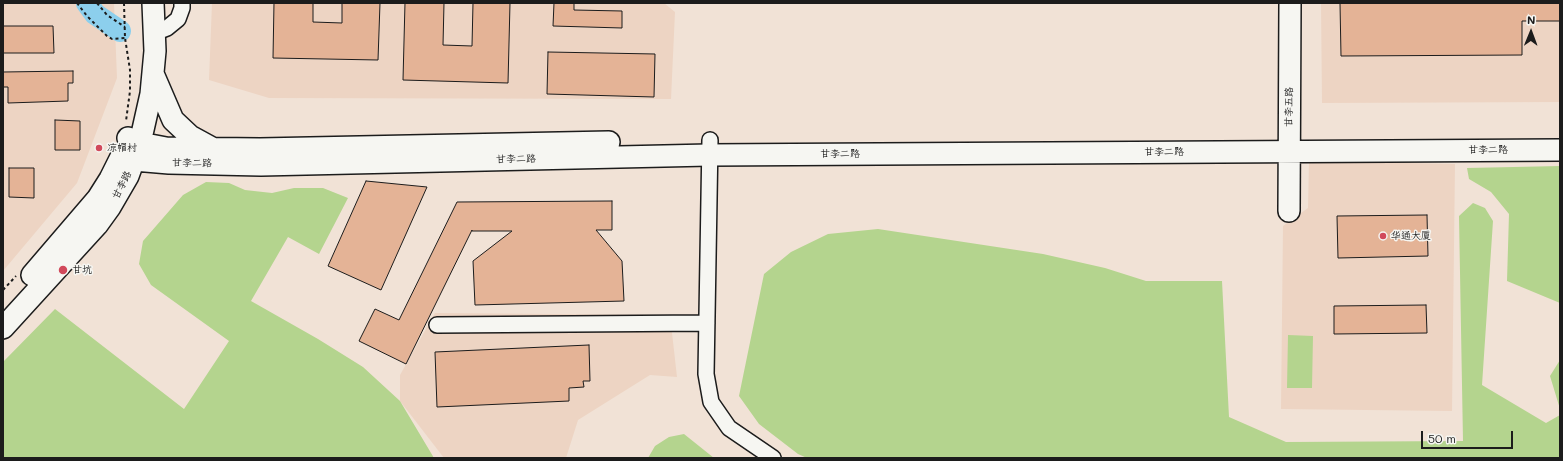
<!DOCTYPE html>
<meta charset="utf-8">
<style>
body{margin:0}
#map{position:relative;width:1563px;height:461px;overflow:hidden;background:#f1e2d6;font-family:Mali,sans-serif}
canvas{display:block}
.frame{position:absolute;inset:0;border:4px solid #1c1c1c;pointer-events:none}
.north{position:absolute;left:1511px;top:12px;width:40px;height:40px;-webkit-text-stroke:3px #f6f6f2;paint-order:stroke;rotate:1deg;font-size:11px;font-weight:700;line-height:16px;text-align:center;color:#1c1c1c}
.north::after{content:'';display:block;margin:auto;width:14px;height:18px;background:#1c1c1c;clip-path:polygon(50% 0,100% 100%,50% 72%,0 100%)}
.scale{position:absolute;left:1421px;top:431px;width:92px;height:18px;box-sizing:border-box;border:2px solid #1c1c1c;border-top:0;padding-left:5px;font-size:12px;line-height:14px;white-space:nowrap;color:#1c1c1c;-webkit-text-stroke:3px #f6f6f2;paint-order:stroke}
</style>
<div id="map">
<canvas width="1563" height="461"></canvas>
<div class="frame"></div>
<div class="north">N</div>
<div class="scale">50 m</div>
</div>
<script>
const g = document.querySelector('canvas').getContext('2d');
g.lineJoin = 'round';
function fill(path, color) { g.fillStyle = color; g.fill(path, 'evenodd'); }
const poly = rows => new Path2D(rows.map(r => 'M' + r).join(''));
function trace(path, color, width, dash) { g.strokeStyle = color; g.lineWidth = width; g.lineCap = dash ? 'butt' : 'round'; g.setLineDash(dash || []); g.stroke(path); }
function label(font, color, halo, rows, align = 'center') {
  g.font = font + ' Mali,"LXGW WenKai TC",sans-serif'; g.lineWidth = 3; g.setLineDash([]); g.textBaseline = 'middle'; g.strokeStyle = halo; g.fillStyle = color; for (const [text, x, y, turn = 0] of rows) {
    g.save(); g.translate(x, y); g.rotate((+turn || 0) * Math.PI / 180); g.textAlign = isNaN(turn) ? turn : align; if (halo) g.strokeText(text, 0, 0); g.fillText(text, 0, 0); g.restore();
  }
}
fill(poly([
 [3,3,114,3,117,78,77,183,3,271],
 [212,3,664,3,675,12,671,99,269,98,209,80],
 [1321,3,1560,3,1560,102,1322,103],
 [1309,161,1455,164,1452,411,1281,409,1283,226,1308,208],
 [435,313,670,315,677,377,650,375,578,420,566,458,444,458,400,401,400,375]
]), '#edd4c3');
fill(poly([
 [1560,166,1560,303,1507,281,1509,214,1491,192,1469,179,1467,168],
 [206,182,229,183,245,190,272,193,294,188,323,188,348,198,319,254,288,237,251,301,318,339,363,367,400,401,434,458,3,458,3,362,55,309,184,409,229,341,151,285,139,264,143,241,183,195],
 [1473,203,1485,208,1493,221,1482,385,1546,423,1560,415,1560,458,807,458,798,454,759,424,739,396,764,274,791,252,828,234,878,229,1043,254,1105,268,1146,281,1222,281,1229,417,1286,442,1463,441,1459,216],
 [1288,335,1313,336,1312,388,1287,388],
 [1560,360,1560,409,1550,376],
 [684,434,714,458,648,458,655,446,669,437]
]), '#b4d48e');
trace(poly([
 [87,3,95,14,120,31]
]), '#8ccfed', 22);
const building = poly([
 [274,3,313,3,313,22,342,23,342,3,380,3,378,60,273,58,274,3],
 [405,3,444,3,443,45,472,46,473,3,510,3,508,83,403,80,405,3],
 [554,3,574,3,574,10,622,11,622,28,553,26,554,3],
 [1340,3,1560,3,1560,21,1522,21,1522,55,1341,56,1340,3],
 [3,26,53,26,54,53,3,53,3,26],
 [548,52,655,54,654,97,547,94,548,52],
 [73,71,73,83,68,83,68,101,8,103,8,87,3,87,3,72,73,71],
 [55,120,80,121,80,150,55,150,55,120],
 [9,168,34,168,34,198,9,197,9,168],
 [366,181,427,187,381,290,328,266,366,181],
 [612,201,612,230,596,230,622,261,624,301,475,305,473,261,512,231,472,231,472,230,406,364,359,341,375,309,399,320,457,202,612,201],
 [1427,215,1428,256,1338,258,1337,216,1427,215],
 [1426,305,1427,333,1334,334,1334,306,1426,305],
 [589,345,590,381,583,381,584,387,569,388,569,401,437,407,435,352,589,345]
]);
fill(building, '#e4b396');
trace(building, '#1c1c1c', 1);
const street = poly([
 [154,33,167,28,178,19,182,8,182,3],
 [710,140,706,374,711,402,729,428,773,458],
 [437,325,707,323]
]);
const secondary = poly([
 [154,76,173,120,190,136,212,148],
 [128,138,140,143,166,148,260,149,609,142],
 [122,155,134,160,169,163,261,165,709,155,1560,150],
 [1289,211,1290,3],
 [32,275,98,198,110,179,122,155],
 [3,328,97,225,110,207,128,176,140,143,151,94,155,51,153,3]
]);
trace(street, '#1c1c1c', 18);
trace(secondary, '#1c1c1c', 24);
trace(poly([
 [77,3,87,16,107,36,112,39,125,38],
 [97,3,107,15,125,27],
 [124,3,125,38,130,70,130,91,126,121],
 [3,290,16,276]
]), '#1c1c1c', 2, [3, 3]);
trace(street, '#f6f6f2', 15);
trace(secondary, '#f6f6f2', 21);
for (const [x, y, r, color] of [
 [99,148,4,"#d1495b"],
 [1383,236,4,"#d1495b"],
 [63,270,5,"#d1495b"]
]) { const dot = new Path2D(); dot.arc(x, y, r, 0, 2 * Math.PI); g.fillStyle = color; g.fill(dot); trace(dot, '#f6f6f2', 1.5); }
label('10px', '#1c1c1c', '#f6f6f2', [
 ["甘李五路",1289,107,-89],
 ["甘李二路",1488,150],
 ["甘李二路",1164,152],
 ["甘李二路",840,154],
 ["甘李二路",516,159,-1],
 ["甘李二路",192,163,1],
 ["甘李路",122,185,-63]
]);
label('10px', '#1c1c1c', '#f6f6f2', [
 ["凉帽村",107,148],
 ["华通大厦",1391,236],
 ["甘坑",72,270]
], 'left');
</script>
